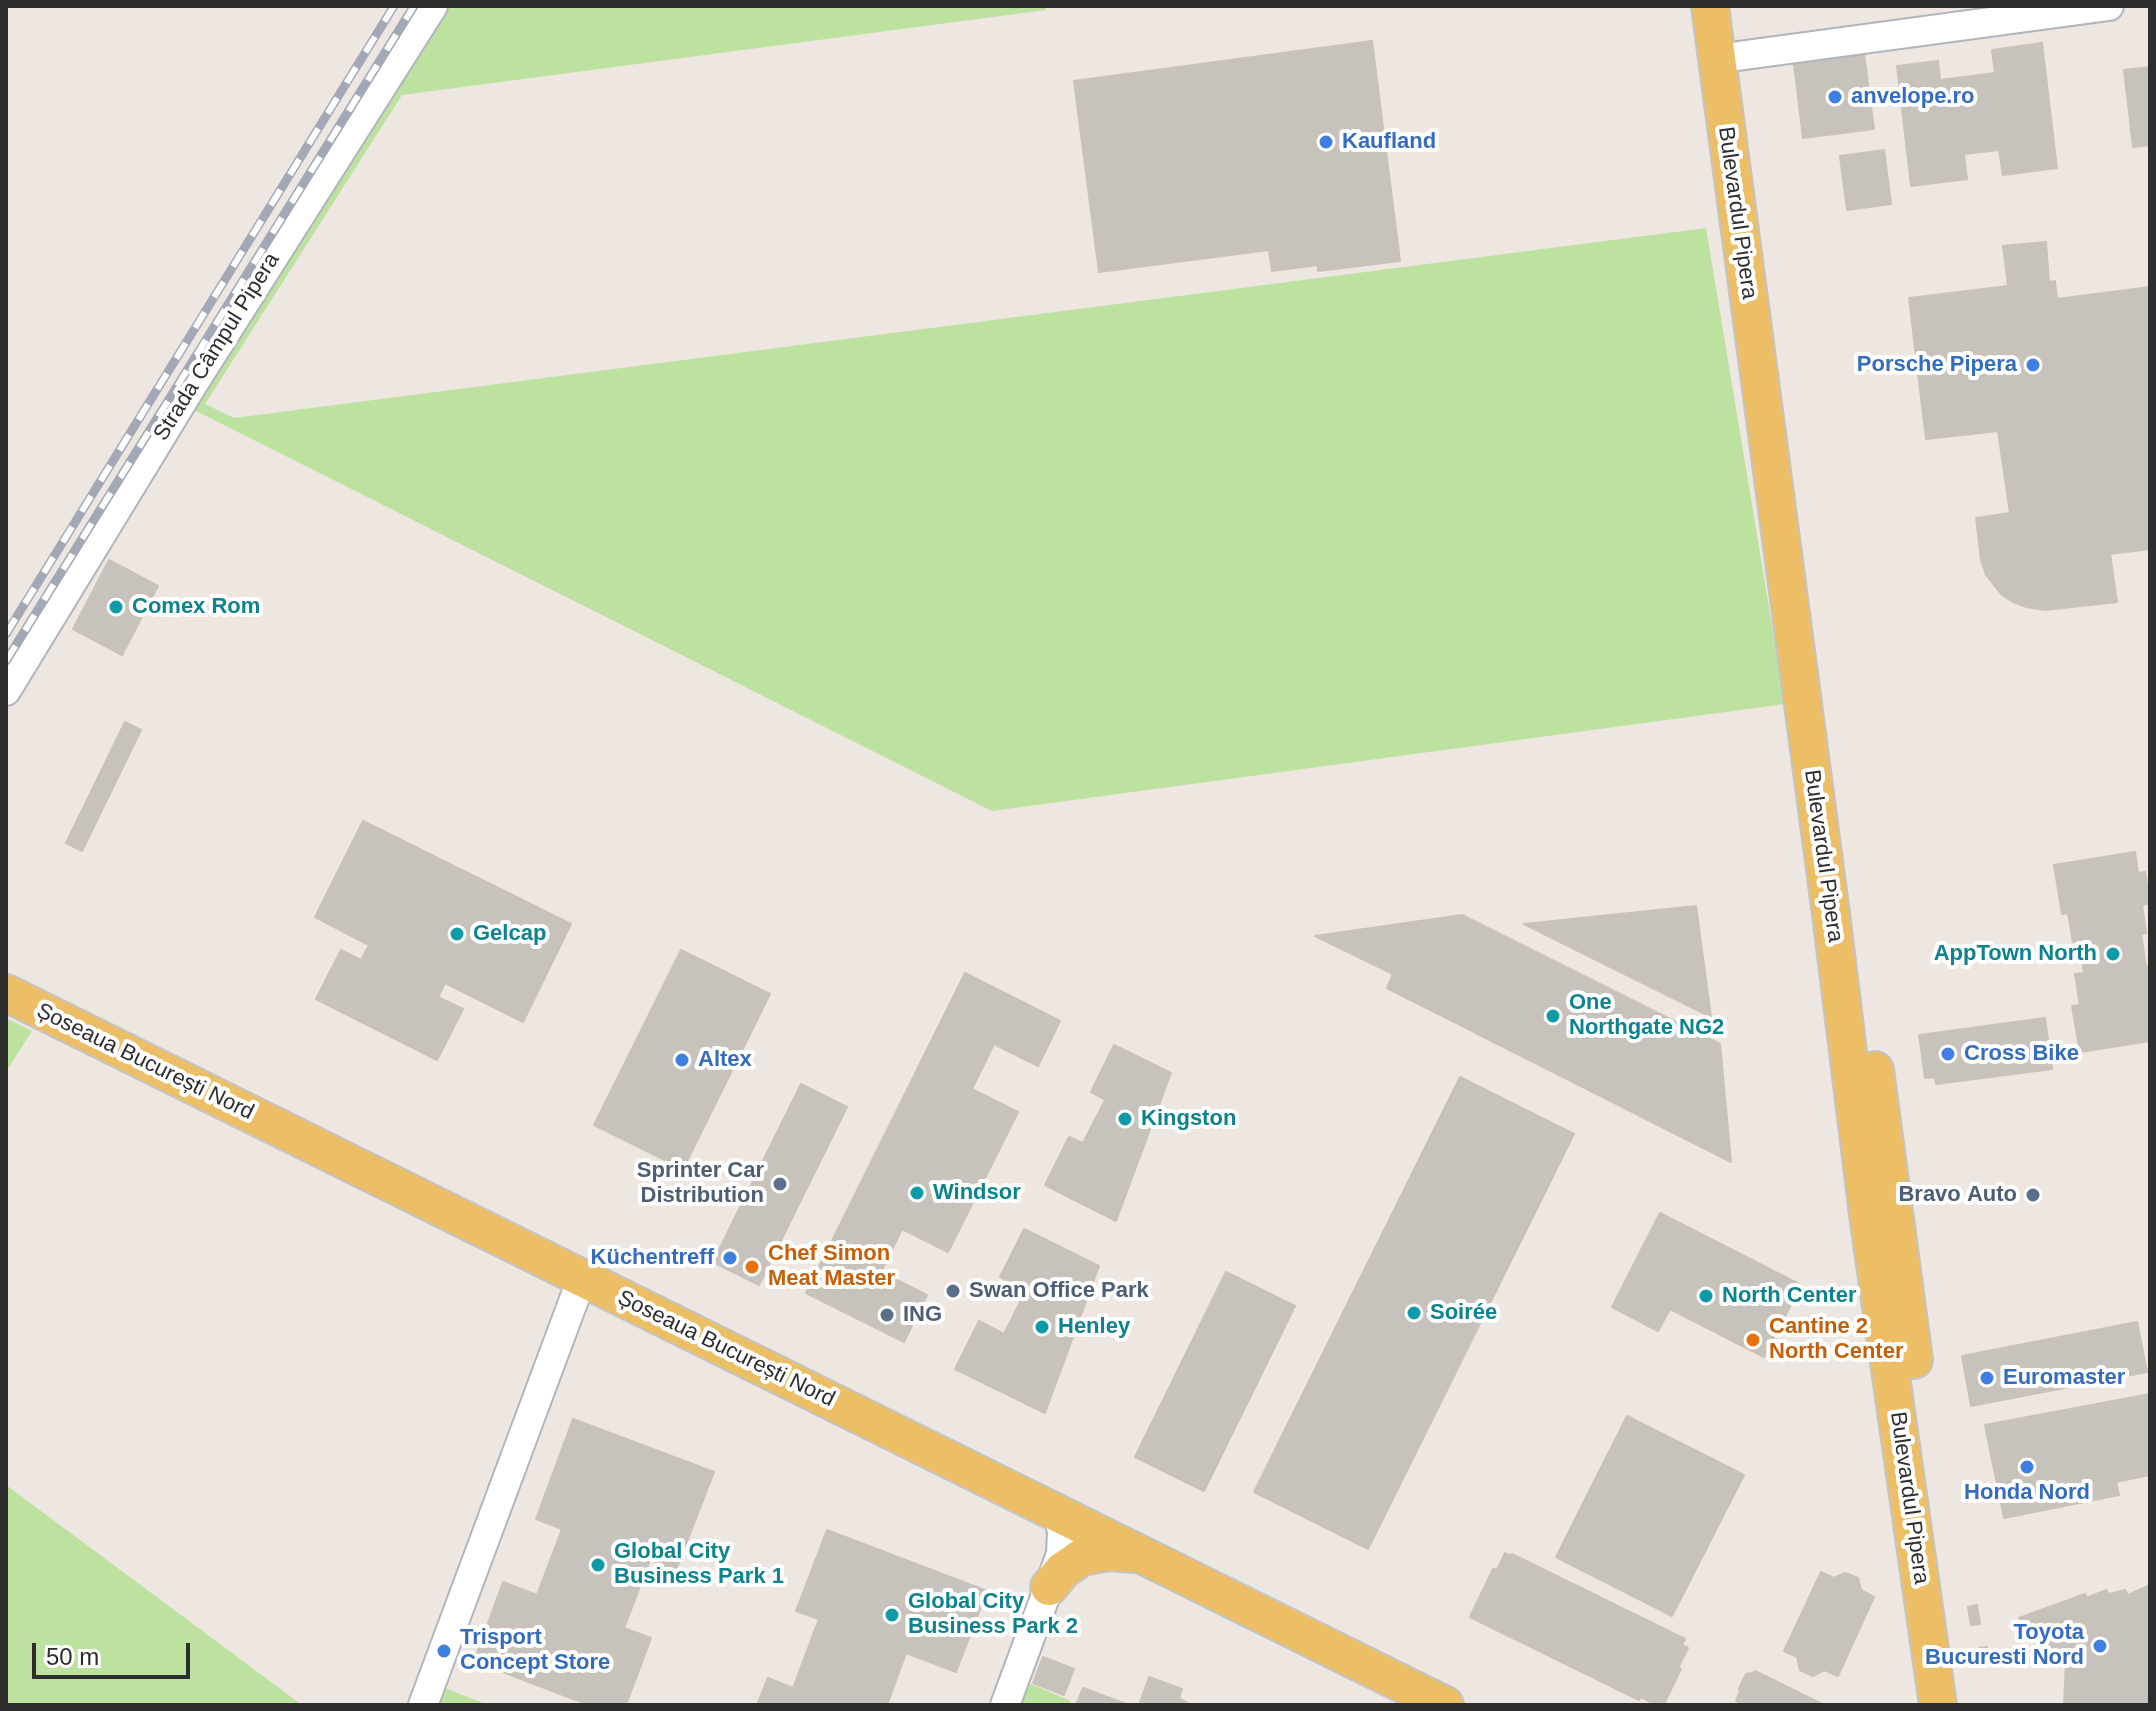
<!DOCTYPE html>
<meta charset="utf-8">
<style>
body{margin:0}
#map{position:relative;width:2156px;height:1711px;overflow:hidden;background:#eee6e0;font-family:Helvetica,sans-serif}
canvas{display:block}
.frame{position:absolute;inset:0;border:8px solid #2d2d2d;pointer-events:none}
.scale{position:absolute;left:32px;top:1643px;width:158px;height:36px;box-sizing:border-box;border:4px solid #2d2d2d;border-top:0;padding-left:10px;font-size:24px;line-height:28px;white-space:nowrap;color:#2d2d2d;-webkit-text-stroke:6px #fff;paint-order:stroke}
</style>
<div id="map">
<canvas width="2156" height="1711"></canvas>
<div class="frame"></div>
<div class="scale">50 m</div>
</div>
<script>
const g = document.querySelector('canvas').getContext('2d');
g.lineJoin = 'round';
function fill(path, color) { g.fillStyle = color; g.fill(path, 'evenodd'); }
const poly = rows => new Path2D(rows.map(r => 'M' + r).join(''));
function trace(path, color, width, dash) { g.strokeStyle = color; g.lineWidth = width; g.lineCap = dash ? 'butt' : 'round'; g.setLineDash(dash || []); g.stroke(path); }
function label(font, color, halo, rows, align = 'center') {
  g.font = font + ' Helvetica,sans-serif'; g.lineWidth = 8; g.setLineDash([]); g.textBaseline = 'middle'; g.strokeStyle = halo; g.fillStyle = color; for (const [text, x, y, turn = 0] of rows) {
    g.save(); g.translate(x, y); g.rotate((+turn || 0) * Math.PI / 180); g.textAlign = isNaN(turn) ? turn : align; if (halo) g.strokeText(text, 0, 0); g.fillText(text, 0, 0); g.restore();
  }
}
fill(poly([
 [449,6,1046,6,1046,10,402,95,205,404,234,418,1706,228,1785,704,992,811,192,409],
 [6,1018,32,1031,6,1072],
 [6,1485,302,1705,6,1705],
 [419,1678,488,1705,408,1705],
 [1028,1683,1071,1701,1069,1705,1020,1705]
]), '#bde29f');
const building = poly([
 [1372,41,1400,261,1318,271,1318,265,1272,271,1269,250,1099,272,1074,81,1372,41],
 [2042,43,2057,168,2003,175,1999,150,1964,154,1967,179,1911,186,1897,66,1938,61,1940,80,1995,73,1992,50,2042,43],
 [1864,54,1874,129,1803,138,1794,64,1864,54],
 [2150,67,2150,145,2133,147,2124,70,2150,67],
 [1884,150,1891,204,1847,210,1840,156,1884,150],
 [2046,242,2049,282,2055,281,2057,299,2150,287,2150,549,2110,554,2117,602,2045,610,2027,607,2013,602,2002,595,1986,575,1981,560,1976,518,2010,513,1998,431,1926,439,1909,298,2008,286,2003,246,2046,242],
 [109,560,158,586,122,655,73,629,109,560],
 [125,722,141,730,82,851,66,843,125,722],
 [363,821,571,924,523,1022,445,983,438,997,463,1009,437,1060,316,999,341,950,361,960,369,945,315,917,363,821],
 [2135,852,2138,873,2145,872,2150,903,2142,905,2146,933,2141,934,2146,967,2150,966,2150,1041,2080,1052,2072,1006,2080,1005,2075,974,2084,973,2079,941,2073,942,2068,913,2062,914,2054,865,2135,852],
 [1696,906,1711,1017,1524,924,1696,906],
 [1462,915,1720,1044,1731,1162,1387,988,1393,974,1315,936,1462,915],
 [681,950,770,994,683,1169,594,1125,681,950],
 [965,973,1060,1021,1038,1066,994,1044,972,1089,1018,1112,948,1252,902,1229,881,1272,927,1295,904,1342,806,1293,965,973],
 [2045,1018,2052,1069,1936,1084,1935,1077,1925,1078,1919,1035,2045,1018],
 [1114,1045,1171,1073,1116,1221,1045,1185,1069,1137,1083,1143,1105,1100,1091,1092,1114,1045],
 [1460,1077,1574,1134,1368,1549,1254,1492,1460,1077],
 [801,1084,847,1107,759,1285,713,1262,801,1084],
 [1660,1213,1801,1285,1764,1357,1670,1309,1658,1331,1612,1307,1660,1213],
 [1024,1229,1099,1266,1045,1413,955,1369,979,1321,1004,1334,1026,1290,1000,1277,1024,1229],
 [1226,1272,1295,1306,1204,1491,1135,1457,1226,1272],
 [2137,1322,2147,1372,1971,1406,1962,1356,2137,1322],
 [2150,1394,2150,1475,2116,1482,2119,1495,2004,1518,1985,1425,2150,1394],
 [1627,1416,1744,1475,1672,1616,1556,1557,1627,1416],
 [573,1419,714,1472,676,1570,650,1560,633,1605,624,1628,651,1638,626,1705,589,1705,474,1661,503,1582,537,1595,562,1529,536,1519,573,1419],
 [827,1530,987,1591,956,1672,906,1653,887,1705,757,1705,768,1678,793,1688,819,1619,796,1611,827,1530],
 [1505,1553,1511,1556,1512,1554,1685,1639,1682,1645,1688,1648,1678,1668,1681,1669,1665,1702,1663,1701,1661,1705,1656,1705,1641,1697,1639,1700,1470,1617,1493,1569,1497,1570,1505,1553],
 [1821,1572,1834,1578,1845,1573,1858,1578,1861,1590,1874,1597,1838,1676,1824,1670,1813,1676,1800,1670,1797,1657,1784,1651,1821,1572],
 [2150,1585,2150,1705,2064,1705,2066,1662,2062,1655,2038,1637,2019,1618,2085,1594,2087,1598,2106,1590,2109,1594,2125,1590,2128,1595,2150,1585],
 [1977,1605,1980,1624,1971,1625,1968,1607,1977,1605],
 [1987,1647,1988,1656,1980,1657,1979,1648,1987,1647],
 [1043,1657,1074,1669,1064,1695,1033,1683,1043,1657],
 [1755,1671,1824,1705,1743,1705,1736,1701,1740,1692,1739,1688,1746,1674,1753,1673,1755,1671],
 [1149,1677,1182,1689,1179,1698,1191,1705,1139,1705,1149,1677],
 [1083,1688,1129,1705,1076,1705,1083,1688]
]);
fill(building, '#c7c2bb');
trace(building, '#cac2ba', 2);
const minor = poly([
 [1738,56,2109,6],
 [6,691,192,386,433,6],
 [423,1705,582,1278],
 [1005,1705,1061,1554,1062,1532,1060,1523,1052,1510]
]);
const major = poly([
 [1710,6,1831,914,1869,1222,1938,1705],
 [6,993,1445,1705],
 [1875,1070,1914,1360],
 [1049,1587,1063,1570,1082,1557,1108,1552,1135,1554]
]);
trace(minor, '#b0b4bd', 32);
trace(major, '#c4c4c4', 40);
trace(minor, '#fff', 28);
trace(major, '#ecbf67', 36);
const rail = poly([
 [6,634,394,6],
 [6,661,414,6]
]);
trace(rail, '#a3a8b6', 9);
trace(rail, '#fff', 6, [18]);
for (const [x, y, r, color] of [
 [1835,97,8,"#3f7fe0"],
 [1326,142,8,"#3f7fe0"],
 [2033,365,8,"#3f7fe0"],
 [116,607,8,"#0f9aa8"],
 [457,934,8,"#0f9aa8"],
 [2113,954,8,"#0f9aa8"],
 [1553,1016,8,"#0f9aa8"],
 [1948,1054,8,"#3f7fe0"],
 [682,1060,8,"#3f7fe0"],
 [1125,1119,8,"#0f9aa8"],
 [780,1184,8,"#5c6f8a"],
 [917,1193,8,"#0f9aa8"],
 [2033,1195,8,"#5c6f8a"],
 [730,1258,8,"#3f7fe0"],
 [752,1267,8,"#e8710a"],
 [953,1291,8,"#5c6f8a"],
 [1706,1296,8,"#0f9aa8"],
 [1414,1313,8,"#0f9aa8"],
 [887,1315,8,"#5c6f8a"],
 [1042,1327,8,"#0f9aa8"],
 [1753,1340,8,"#e8710a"],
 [1987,1378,8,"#3f7fe0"],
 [2027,1467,8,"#3f7fe0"],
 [598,1565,8,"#0f9aa8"],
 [892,1615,8,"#0f9aa8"],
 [2100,1646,8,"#3f7fe0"],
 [444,1651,8,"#3f7fe0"]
]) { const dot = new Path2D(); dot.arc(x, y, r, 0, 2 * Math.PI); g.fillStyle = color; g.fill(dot); trace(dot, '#fff', 3); }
label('bold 22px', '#366cbe', '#fff', [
 ["anvelope.ro",1851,97],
 ["Kaufland",1342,142],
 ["Porsche Pipera",2017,365,"right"],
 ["Cross Bike",1964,1054],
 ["Altex",698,1060],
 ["Küchentreff",714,1258,"right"],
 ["Euromaster",2003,1378],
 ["Honda Nord",2027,1493,"center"],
 ["Toyota",2084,1633,"right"],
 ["Bucuresti Nord",2084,1658,"right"],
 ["Trisport",460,1638],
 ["Concept Store",460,1663]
], 'left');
label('22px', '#2d2d2d', '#fff', [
 ["Bulevardul Pipera",1737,213,82],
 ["Strada Câmpul Pipera",217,347,-58],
 ["Bulevardul Pipera",1823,856,82],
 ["Șoseaua București Nord",145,1062,26],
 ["Șoseaua București Nord",726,1349,26],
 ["Bulevardul Pipera",1909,1498,82]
]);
label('bold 22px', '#0d838f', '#fff', [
 ["Comex Rom",132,607],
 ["Gelcap",473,934],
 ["AppTown North",2097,954,"right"],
 ["One",1569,1003],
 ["Northgate NG2",1569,1028],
 ["Kingston",1141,1119],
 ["Windsor",933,1193],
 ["North Center",1722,1296],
 ["Soirée",1430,1313],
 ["Henley",1058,1327],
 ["Global City",614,1552],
 ["Business Park 1",614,1577],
 ["Global City",908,1602],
 ["Business Park 2",908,1627]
], 'left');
label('bold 22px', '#4e5e75', '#fff', [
 ["Sprinter Car",764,1171],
 ["Distribution",764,1196],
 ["Bravo Auto",2017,1195],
 ["Swan Office Park",969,1291,"left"],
 ["ING",903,1315,"left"]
], 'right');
label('bold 22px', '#c56008', '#fff', [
 ["Chef Simon",768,1254],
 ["Meat Master",768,1279],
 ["Cantine 2",1769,1327],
 ["North Center",1769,1352]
], 'left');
</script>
